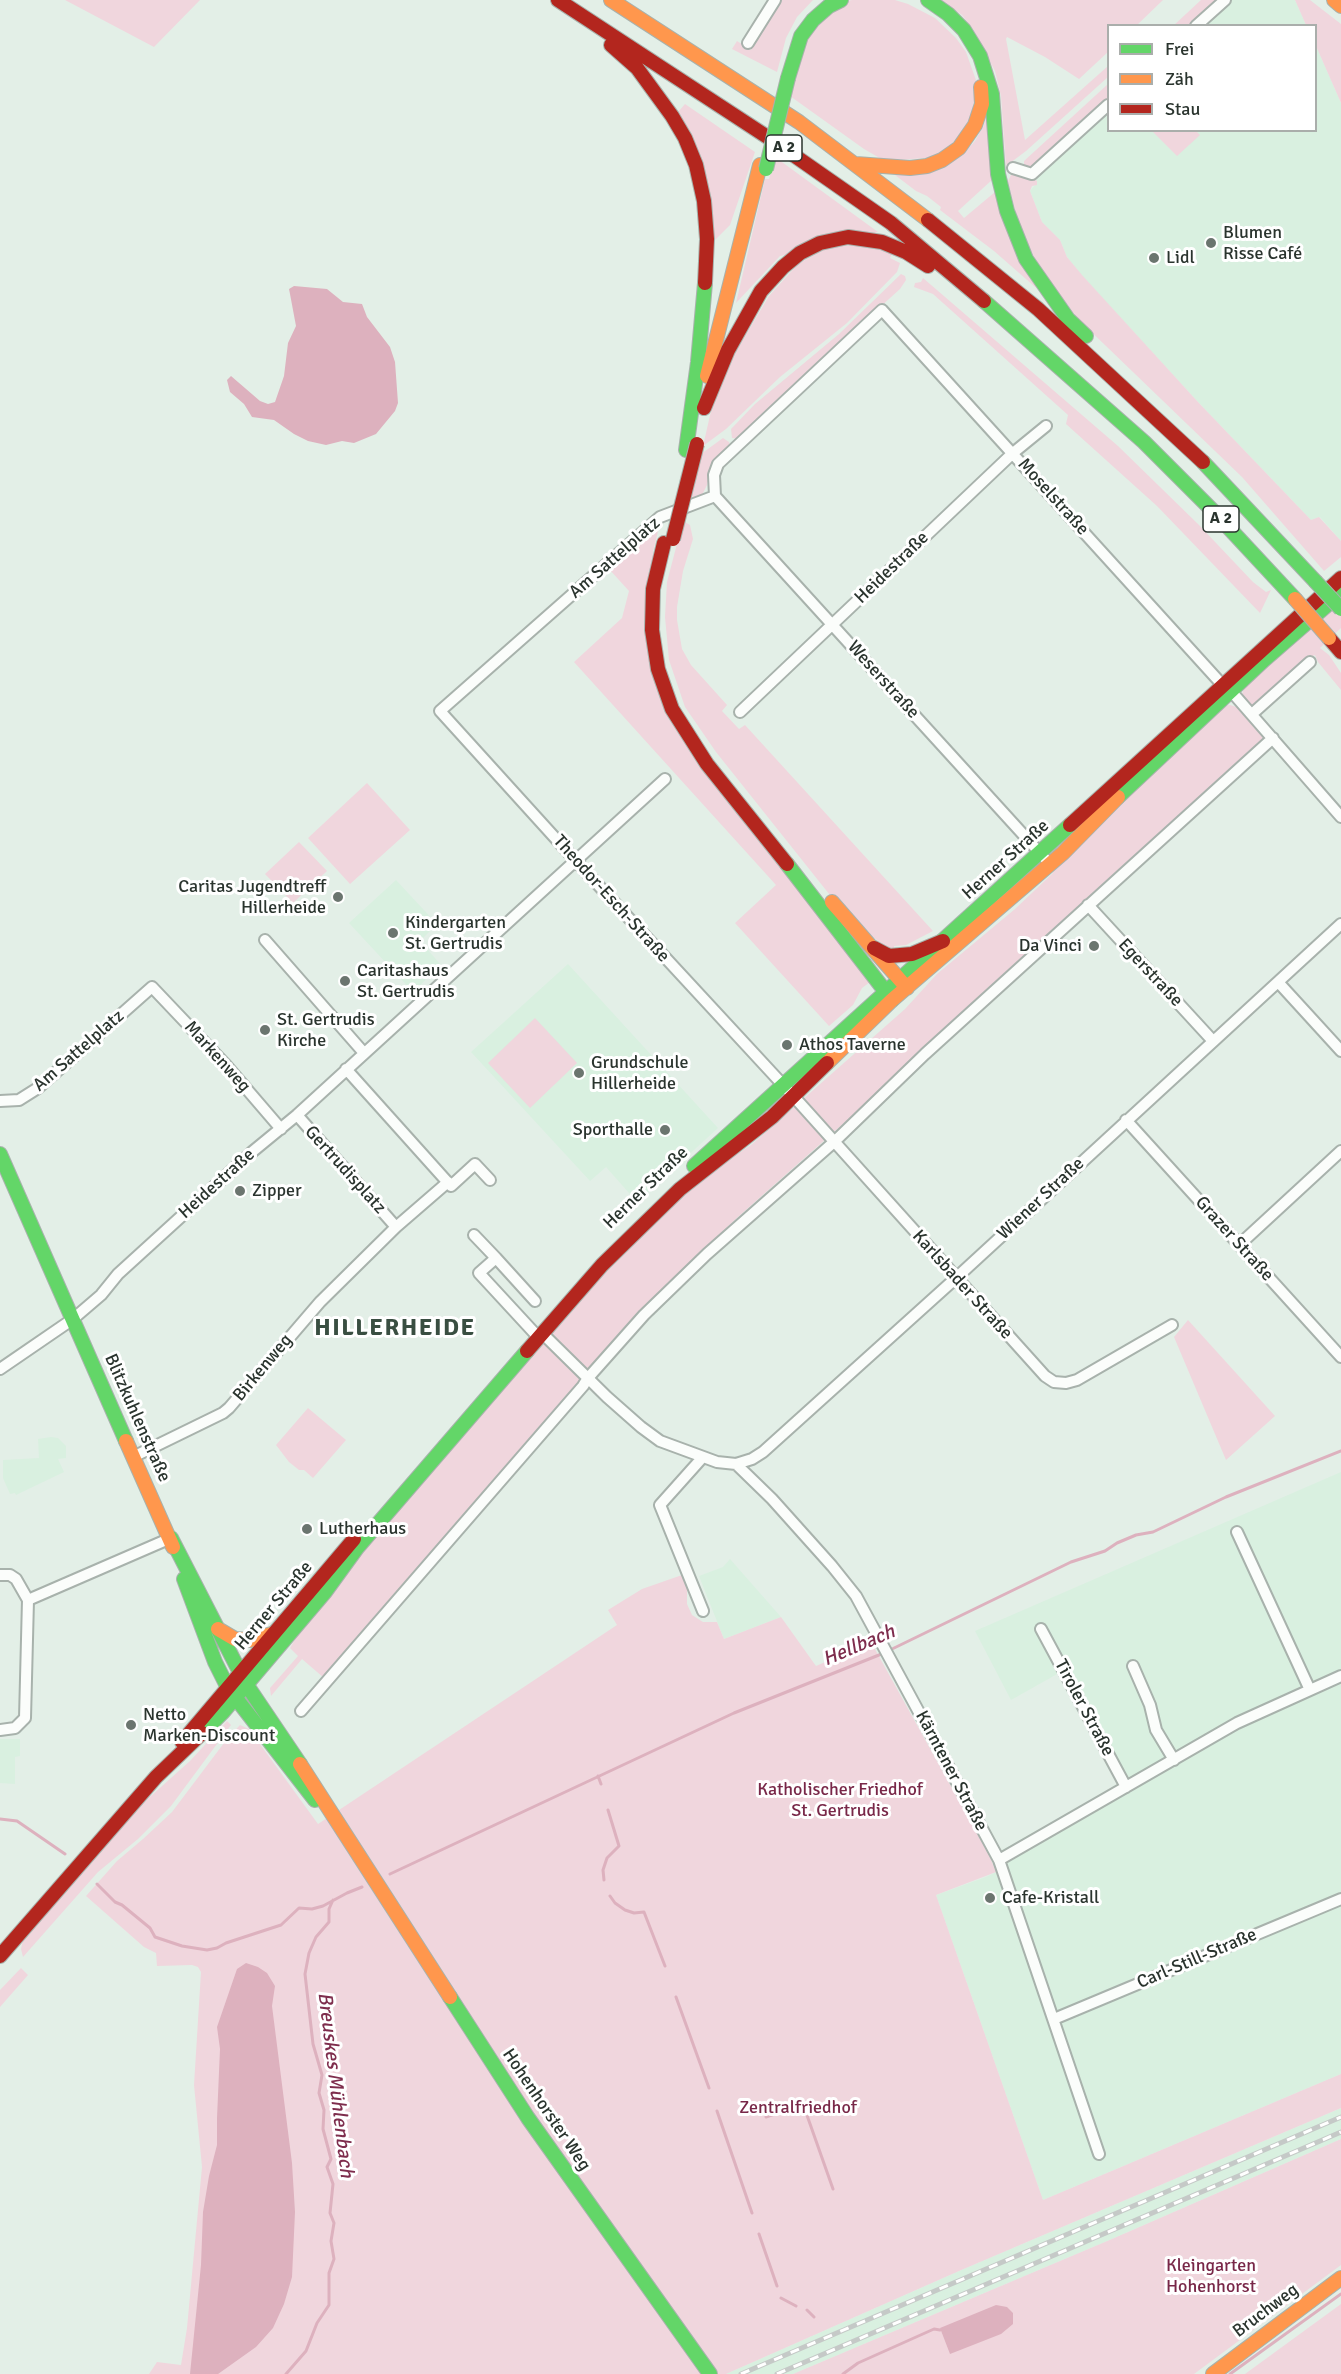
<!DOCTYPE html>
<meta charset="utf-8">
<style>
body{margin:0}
#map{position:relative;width:1341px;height:2374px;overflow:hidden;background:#e3efe7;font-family:Signika,sans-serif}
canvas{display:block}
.legend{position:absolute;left:1107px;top:24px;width:210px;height:108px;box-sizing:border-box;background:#fff;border:2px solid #aaaeab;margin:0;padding:8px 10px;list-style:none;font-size:18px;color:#2a342e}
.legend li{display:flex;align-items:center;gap:12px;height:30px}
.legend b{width:30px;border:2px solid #aaaeab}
</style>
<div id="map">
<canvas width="1341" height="2374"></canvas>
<ul class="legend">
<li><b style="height:8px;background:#63d668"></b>Frei</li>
<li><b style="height:8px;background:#ff974d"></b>Zäh</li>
<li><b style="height:8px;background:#b3261e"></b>Stau</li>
</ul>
</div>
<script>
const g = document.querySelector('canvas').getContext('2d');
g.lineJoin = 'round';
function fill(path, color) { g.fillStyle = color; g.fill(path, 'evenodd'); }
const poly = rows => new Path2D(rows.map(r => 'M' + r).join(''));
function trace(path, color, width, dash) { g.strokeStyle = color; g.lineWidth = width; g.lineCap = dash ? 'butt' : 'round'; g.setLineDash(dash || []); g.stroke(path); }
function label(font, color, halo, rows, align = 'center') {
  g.font = font + ' Signika,sans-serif'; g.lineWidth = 6; g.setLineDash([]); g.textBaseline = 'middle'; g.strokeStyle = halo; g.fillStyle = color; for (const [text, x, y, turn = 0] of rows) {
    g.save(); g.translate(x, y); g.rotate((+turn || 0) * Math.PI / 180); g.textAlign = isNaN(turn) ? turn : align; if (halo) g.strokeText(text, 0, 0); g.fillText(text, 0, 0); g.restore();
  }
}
fill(poly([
 [1218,0,1295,0,1306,25,1189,26],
 [1316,46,1341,103,1341,541,1320,517,1311,520,1198,402,1081,275,1067,257,1060,240,1042,222,1030,191,1035,185,1026,174,1108,98,1108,130,1316,130],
 [396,880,437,924,420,941,441,965,413,992,349,923],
 [568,964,718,1128,637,1202,606,1167,590,1181,471,1052],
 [51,1437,58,1438,66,1446,66,1458,58,1459,64,1472,16,1495,15,1493,10,1494,3,1478,3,1460,39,1458,38,1439],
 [1341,1472,1341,2074,1043,2200,936,1895,986,1877,1008,1866,1002,1850,1120,1784,1059,1673,1011,1700,975,1631],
 [730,1559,781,1617,724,1639,699,1576,723,1567],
 [0,1739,20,1739,20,1756,15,1757,15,1784,0,1783],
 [1341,2108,1341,2139,1112,2239,793,2374,726,2374,959,2271]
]), '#d9f0e0');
fill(poly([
 [65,0,200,0,154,47],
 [782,0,813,0,797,17,786,38,777,72,732,49,737,41,751,50],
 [852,0,895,0,908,4,935,18,956,38,966,52,977,83,970,126,938,157,885,161,864,149,790,96,808,34,847,1],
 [941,0,1163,0,1137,25,1108,26,1108,52,1079,79,1045,57,1007,37,1006,39,1025,140,1108,66,1108,77,1026,151,1006,166,1001,96,995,71,973,29,962,15],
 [1201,0,1218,0,1189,25,1173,26],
 [1295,0,1310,0,1341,24,1341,103,1316,46,1316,26,1306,25],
 [1108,84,1108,98,1028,170,1024,169,1024,161],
 [685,104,755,152,730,225,714,241,679,111],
 [988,111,993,179,958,211,964,218,995,192,1042,293,994,251,940,210,941,207,927,196,916,191,895,175,964,153,975,141,984,125],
 [1152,131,1196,131,1200,135,1177,156],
 [775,157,878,232,780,256,736,303,765,179,769,179],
 [1016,173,1026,174,1037,181,1037,185,1032,186,1030,191,1042,222,1060,240,1067,257,1082,275,1198,402,1311,520,1319,517,1341,541,1341,557,1324,571,1242,477,1079,320,1041,270,1020,229,1008,181,1011,175],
 [857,245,893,252,890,258,900,263,897,272,847,323,780,377,726,429,703,446,714,398,729,363,769,296,798,264,828,247],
 [901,274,905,276,906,280,900,289,784,394,739,439,732,438,731,429,755,404,839,334],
 [923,278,1118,446,1199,525,1253,582,1266,592,1271,590,1260,613,1157,506,1066,424,1068,415,933,294,914,287,915,283,921,282],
 [723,438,729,442,730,445,720,455,712,467,707,485,701,497,689,504,701,454],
 [683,521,690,525,693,539,683,571,677,607,677,620,682,649,691,665,727,705,722,711,739,729,745,725,933,931,906,945,894,946,894,953,849,919,716,752,685,707,669,660,665,617,667,582],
 [659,527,653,552,655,684,870,982,862,988,853,1005,829,1026,735,923,776,885,574,662,622,618,629,591,609,569,641,540],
 [1341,603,1341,628,1320,648,1329,655,1341,673,1341,690,1318,662,1315,655,1304,660,1254,705,1249,705,1242,694,1245,686],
 [1230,705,1240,708,1263,734,1263,740,1259,745,947,1026,853,1115,738,1217,671,1280,625,1328,324,1678,302,1659,271,1696,270,1688,298,1656,290,1648,304,1624,351,1565,529,1356,626,1248,694,1183,751,1145,905,1009,937,974,1015,909,1052,874,1060,862,1128,794,1223,706],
 [367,783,410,830,350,884,308,838],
 [299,842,327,871,293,903,265,874],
 [535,1018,577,1063,530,1108,488,1063],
 [1188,1320,1275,1416,1226,1460,1174,1337],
 [308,1408,346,1440,313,1478,304,1470,299,1470,289,1462,276,1445],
 [682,1575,687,1587,687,1604,692,1615,703,1622,717,1622,724,1639,781,1617,816,1666,871,1642,989,1855,996,1872,936,1895,1043,2200,1341,2074,1341,2108,959,2271,726,2374,149,2374,157,2362,181,2365,187,2328,202,2167,194,2085,201,1972,198,1967,192,1965,157,1966,156,1953,144,1947,86,1896,117,1861,143,1839,172,1812,227,1739,240,1725,249,1729,318,1824,617,1625,608,1610,642,1589],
 [227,1721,231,1725,171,1806,138,1839,98,1872,23,1957,21,1949,23,1939,133,1812,190,1761],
 [21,1968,28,1975,0,2007,0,1990],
 [1341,2139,1341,2265,1194,2374,793,2374,1112,2239],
 [1341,2304,1341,2374,1245,2374]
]), '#f0d6dd');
fill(poly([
 [294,286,327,289,343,302,362,304,367,317,390,347,395,362,398,403,395,411,376,434,354,443,342,441,326,445,308,441,294,434,274,420,252,417,244,404,230,392,227,380,231,376,260,401,268,404,275,402,284,376,288,343,296,326,290,294,289,289],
 [246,1963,258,1967,267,1973,275,1986,272,2006,292,2163,295,2212,292,2277,284,2304,273,2328,256,2347,218,2374,190,2374,201,2265,203,2212,209,2176,217,2145,217,2118,220,2049,217,2027,237,1969],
 [996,2305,1007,2307,1013,2313,1013,2324,1001,2334,950,2354,940,2328]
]), '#ddb1be');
trace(poly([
 [890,1650,1071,1562,1105,1551,1117,1543,1136,1535,1153,1532,1226,1497,1341,1451],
 [598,1776,601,1784],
 [0,1819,17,1821,65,1854],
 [390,1874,734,1713,884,1653],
 [604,1880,603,1870,607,1858,619,1846,608,1810],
 [97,1884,115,1902,122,1905,150,1928,155,1937,182,1946,207,1950,217,1948,226,1943,281,1925,299,1908,312,1909,323,1906,347,1893,362,1887],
 [610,1896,615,1903,625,1910,634,1913,644,1912,665,1966],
 [676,1997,709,2088],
 [717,2111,752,2213],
 [766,2117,803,2104,833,2189],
 [759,2234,777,2286],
 [781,2298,796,2306],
 [807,2310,814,2317],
 [286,2374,306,2351,317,2323,329,2305,329,2273,334,2259,331,2241,334,2223,330,2213,333,2184,327,2167,331,2159,323,2129,324,2110,319,2093,322,2075,313,2044,305,1974,309,1953,316,1937,329,1922,329,1909,333,1900],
 [843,2374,858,2363,934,2329,940,2330],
 [1230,2374,1341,2294]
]), '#ddb1be', 3);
const street = poly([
 [1196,26,1225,0],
 [748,43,775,0],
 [1013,168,1032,174,1108,105],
 [715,496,660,517,440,711,576,861,796,1099,1045,1376,1054,1382,1066,1383,1077,1380,1172,1325],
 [715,496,714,475,718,464,882,310,1227,690],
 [715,496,1050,864],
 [1231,691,1341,817],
 [740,712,1013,453,1046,426],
 [1252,714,1310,662],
 [1088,905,1213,1041],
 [265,940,364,1053],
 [1278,982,1341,1051],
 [346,1069,451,1186,475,1164,490,1180],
 [0,1101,19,1100,38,1088,152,987,226,1065,281,1129],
 [297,1115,396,1227],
 [1126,1120,1341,1357],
 [474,1235,496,1258,479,1273,539,1338],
 [1239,1245,1341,1151],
 [496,1258,535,1301],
 [542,1333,607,1397,641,1427,660,1441,717,1462,736,1464,772,1499,832,1566,856,1596,999,1860,1099,2154],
 [0,1369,73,1319,101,1295,118,1274,252,1152,297,1115,665,779],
 [135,1456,223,1413,229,1408,320,1302,396,1227,448,1182],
 [702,1458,660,1505,703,1611],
 [736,1464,752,1459,763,1452,956,1278,1341,924],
 [1237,1532,1310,1690],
 [0,1575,10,1575,16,1579,28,1600,25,1718,15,1728,0,1730],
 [28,1600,171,1538],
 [1041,1629,1126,1787],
 [1133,1666,1150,1705,1156,1730,1174,1760],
 [301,1711,583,1386,588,1378,644,1315,707,1254,834,1142,925,1054,1273,738],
 [999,1860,1237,1723,1341,1676],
 [1054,2019,1341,1899]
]);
const fast = poly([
 [928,0,948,14,964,30,980,56,992,94,998,174,1007,211,1026,259,1068,319,1086,336],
 [788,78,801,36,813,20,829,6,841,0],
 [984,301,1144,442,1215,513,1295,599],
 [686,450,698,362,705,283],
 [1203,462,1315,581],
 [1118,797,1264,660,1341,593],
 [787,864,892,1000],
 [0,1154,126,1441],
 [694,1166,1070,825],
 [171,1538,246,1684,300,1764],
 [184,1579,215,1662,228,1688,315,1800],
 [202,1733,223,1712,325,1592,357,1548,527,1351],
 [450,1997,528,2118,710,2374]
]);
const slow = poly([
 [611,0,799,122,928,220],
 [1334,0,1341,6],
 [856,164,910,168,927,166,942,160,959,148,975,125,982,104,981,87],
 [707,376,760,165],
 [832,902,907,988],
 [827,1063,892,1000,1063,853,1118,797],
 [126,1441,173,1547],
 [218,1629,235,1639,250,1640,272,1634],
 [300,1764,450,1997],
 [1213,2374,1341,2278]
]);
const jam = poly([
 [558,0,772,140,891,223,984,301],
 [611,45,637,68,672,116,685,138,696,165,704,201,707,239,705,283],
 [928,220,1038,309,1203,462],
 [704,408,728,350,761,291,783,267,800,253,820,243,848,237,882,242,906,252,928,266],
 [664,543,653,589,652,630,658,669,672,709,707,764,787,864],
 [1329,638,1341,652],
 [1070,825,1341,578],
 [874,948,889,956,912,954,943,941],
 [527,1351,602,1265,680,1189,772,1117,827,1063],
 [182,1742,354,1539],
 [0,1956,156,1777,202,1733]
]);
trace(street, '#a8b2ac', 14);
trace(fast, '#a8b2ac', 16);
trace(slow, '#a8b2ac', 16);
trace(jam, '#a8b2ac', 16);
trace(street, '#fbfdfb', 10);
trace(fast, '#63d668', 14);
trace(slow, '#ff974d', 14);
trace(jam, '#b3261e', 14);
const rail = poly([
 [741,2374,1341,2117],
 [777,2374,1341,2132]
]);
trace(rail, '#c5c9c7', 5);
trace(rail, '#fff', 3, [9]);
const fastBridge = poly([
 [766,169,788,78],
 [1315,581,1341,609]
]);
const slowBridge = poly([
 [1295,599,1329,638]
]);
const jamBridge = poly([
 [673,539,697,444]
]);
trace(fastBridge, '#a8b2ac', 16, []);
trace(slowBridge, '#a8b2ac', 16, []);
trace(jamBridge, '#a8b2ac', 16, []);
trace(fastBridge, '#63d668', 14);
trace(slowBridge, '#ff974d', 14);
trace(jamBridge, '#b3261e', 14);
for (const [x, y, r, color] of [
 [1211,243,6,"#6b756f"],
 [1154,258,6,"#6b756f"],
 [338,897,6,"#6b756f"],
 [393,933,6,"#6b756f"],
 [1094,946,6,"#6b756f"],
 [345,981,6,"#6b756f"],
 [265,1030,6,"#6b756f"],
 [787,1045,6,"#6b756f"],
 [579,1073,6,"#6b756f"],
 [665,1130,6,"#6b756f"],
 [240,1191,6,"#6b756f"],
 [307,1529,6,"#6b756f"],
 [131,1725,6,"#6b756f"],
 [990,1898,6,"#6b756f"]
]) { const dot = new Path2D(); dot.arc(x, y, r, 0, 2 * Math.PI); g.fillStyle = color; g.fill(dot); trace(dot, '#fff', 2); }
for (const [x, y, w] of [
 [784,148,36],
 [1221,519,36]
]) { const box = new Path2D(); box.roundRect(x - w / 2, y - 13, w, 26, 4.5); g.fillStyle = '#fff'; g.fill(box); trace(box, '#2a342e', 1.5); }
label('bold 16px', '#2a342e', null, [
 ["A 2",784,148],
 ["A 2",1221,519]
]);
label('18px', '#2a342e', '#fff', [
 ["Blumen",1223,233],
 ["Risse Café",1223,254],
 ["Lidl",1166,258],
 ["Caritas Jugendtreff",326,887,"right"],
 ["Hillerheide",326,908,"right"],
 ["Kindergarten",405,923],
 ["St. Gertrudis",405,944],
 ["Da Vinci",1082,946,"right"],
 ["Caritashaus",357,971],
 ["St. Gertrudis",357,992],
 ["St. Gertrudis",277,1020],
 ["Kirche",277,1041],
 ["Athos Taverne",799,1045],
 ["Grundschule",591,1063],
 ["Hillerheide",591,1084],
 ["Sporthalle",653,1130,"right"],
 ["Zipper",252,1191],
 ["Lutherhaus",319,1529],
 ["Netto",143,1715],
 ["Marken-Discount",143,1736],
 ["Cafe-Kristall",1002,1898]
], 'left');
label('18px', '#2a342e', '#fff', [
 ["Moselstraße",1053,497,48],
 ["Am Sattelplatz",615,558,-41],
 ["Heidestraße",892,568,-44],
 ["Weserstraße",883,680,48],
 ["Herner Straße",1006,860,-42],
 ["Theodor-Esch-Straße",611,899,48],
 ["Egerstraße",1150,973,47],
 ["Am Sattelplatz",79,1051,-41],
 ["Markenweg",217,1057,48],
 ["Gertrudisplatz",345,1170,48],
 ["Heidestraße",217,1184,-42],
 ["Herner Straße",646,1188,-44],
 ["Wiener Straße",1041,1199,-43],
 ["Grazer Straße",1234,1239,48],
 ["Karlsbader Straße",962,1285,48],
 ["Birkenweg",263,1368,-50],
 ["Blitzkuhlenstraße",137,1418,66],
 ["Herner Straße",274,1606,-50],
 ["Tiroler Straße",1084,1708,62],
 ["Kärntener Straße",951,1771,62],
 ["Carl-Still-Straße",1197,1959,-23],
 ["Hohenhorster Weg",546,2110,56],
 ["Bruchweg",1266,2311,-37]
]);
label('18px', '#782748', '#fff', [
 ["Katholischer Friedhof",840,1790],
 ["St. Gertrudis",840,1811],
 ["Zentralfriedhof",798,2108],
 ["Kleingarten",1211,2266],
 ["Hohenhorst",1211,2287]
]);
label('italic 20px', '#7e2d4d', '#fff', [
 ["Hellbach",859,1646,-23],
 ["Breuskes Mühlenbach",335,2085,83]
]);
g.letterSpacing = '1.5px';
label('bold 24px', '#394e41', '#fff', [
 ["HILLERHEIDE",395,1329]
]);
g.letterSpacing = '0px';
</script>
